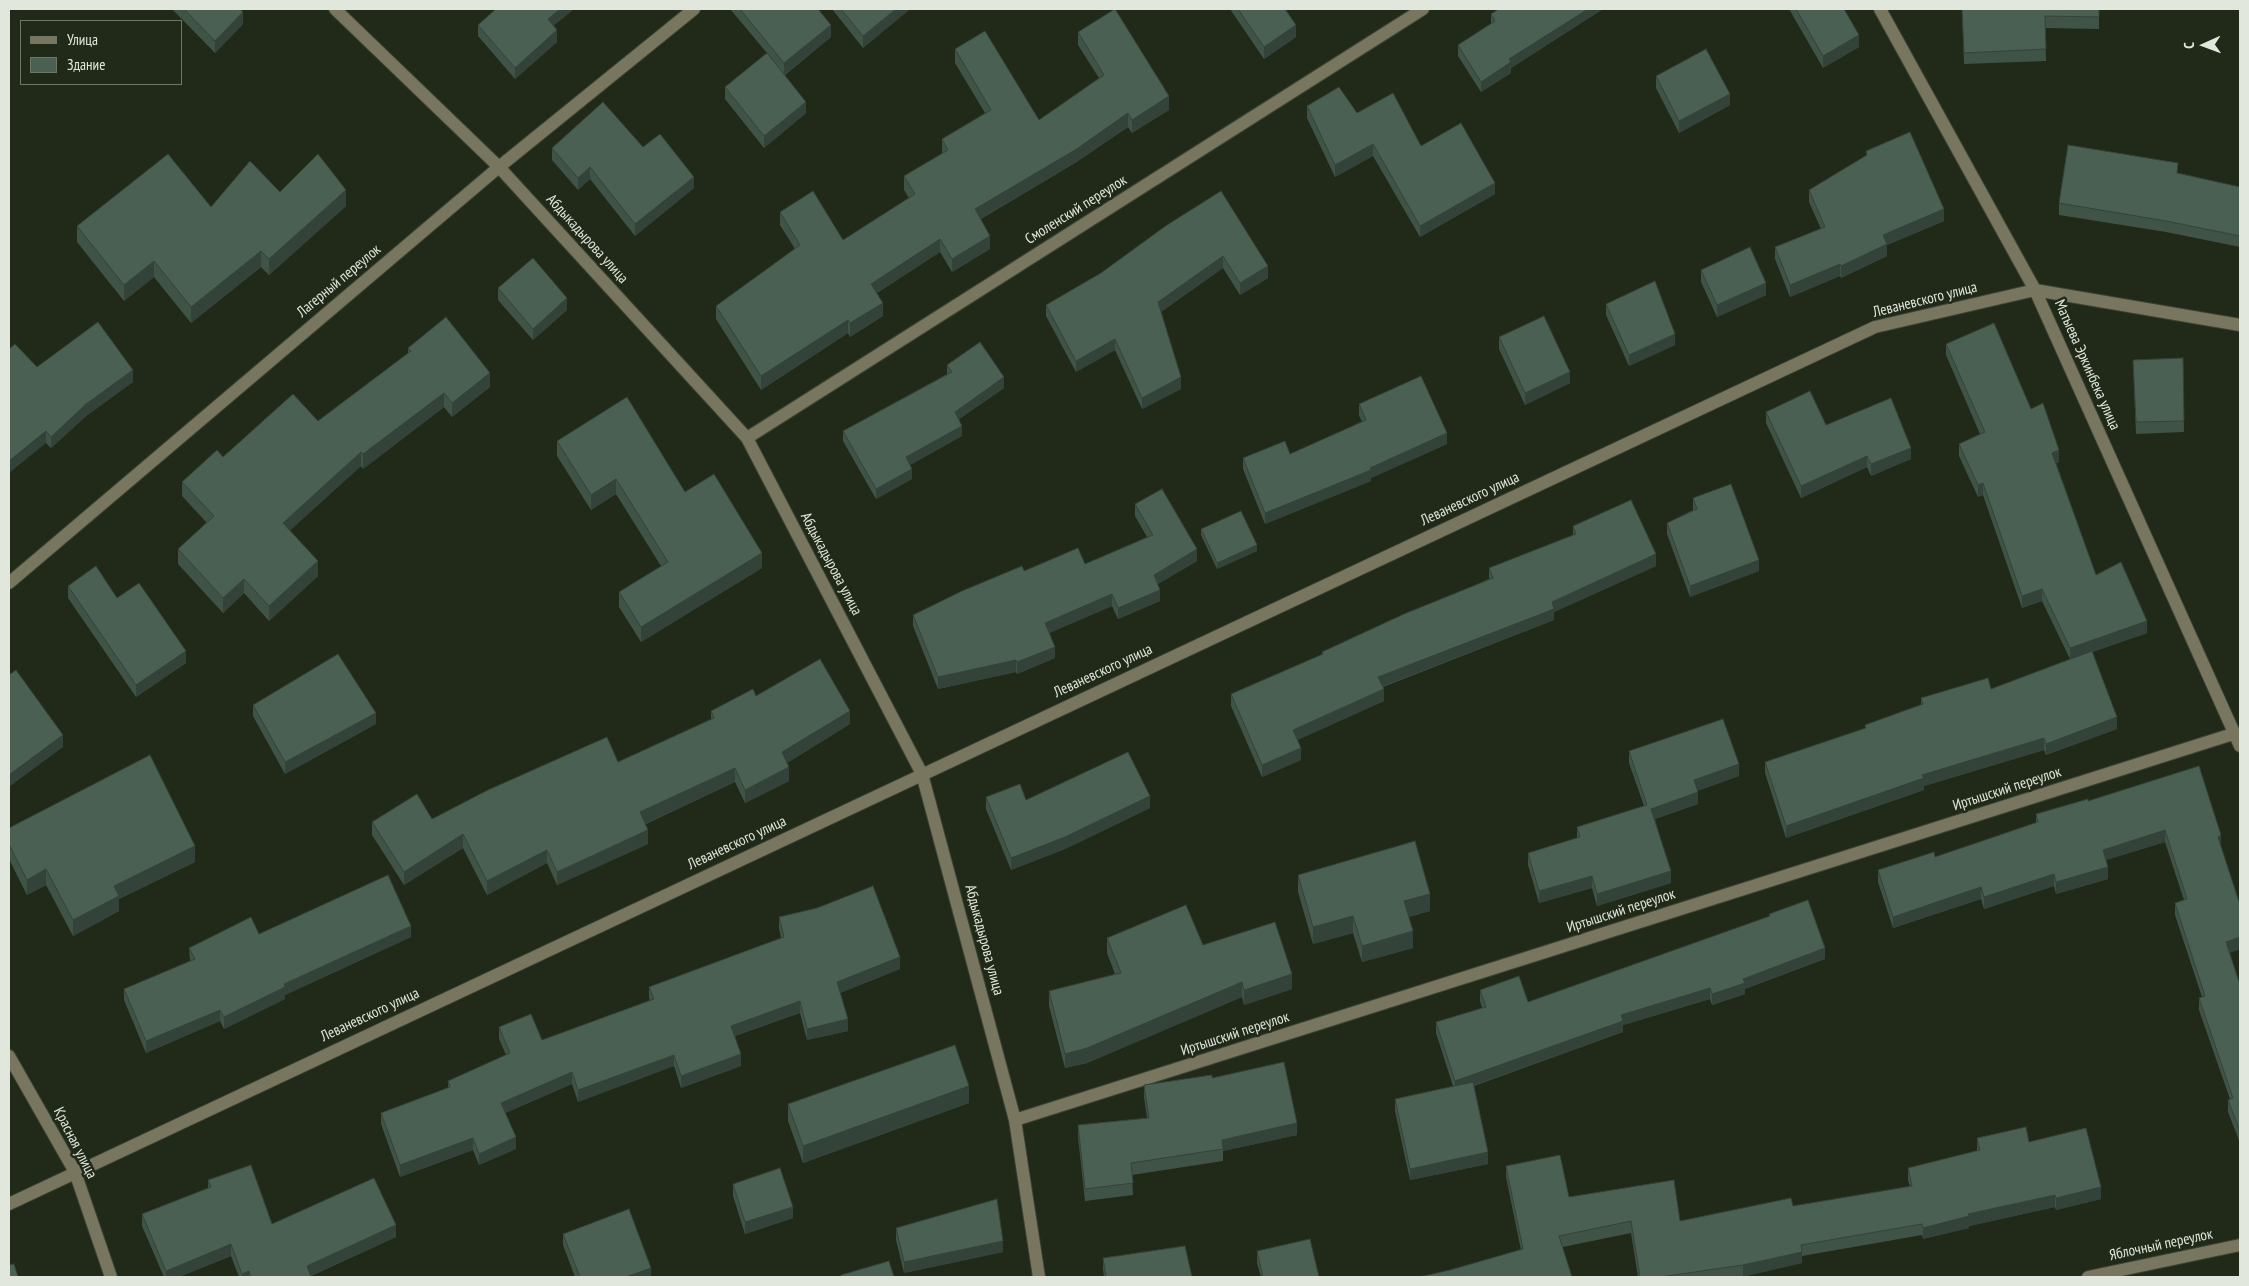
<!DOCTYPE html>
<meta charset="utf-8">
<style>
body{margin:0}
#map{position:relative;width:2249px;height:1286px;overflow:hidden;background:#212a19;font-family:"PT Sans Narrow",sans-serif}
canvas{display:block}
.frame{position:absolute;inset:0;border:10px solid #e1e7dc;pointer-events:none}
.legend{position:absolute;left:20px;top:20px;width:162px;height:65px;box-sizing:border-box;background:#212a19;border:1px solid #6e7667;margin:0;padding:6px 9px;list-style:none;font-size:15px;color:#e1e7dc}
.legend li{display:flex;align-items:center;gap:10px;height:25px}
.legend b{width:25px;border:1px solid #6e7667}
.north{position:absolute;left:2179px;top:20px;width:50px;height:50px;-webkit-text-stroke:4px #212a19;paint-order:stroke;rotate:268deg;font-size:14px;font-weight:700;line-height:20px;text-align:center;color:#e1e7dc}
.north::after{content:'';display:block;margin:auto;width:18px;height:22px;background:#e1e7dc;clip-path:polygon(50% 0,100% 100%,50% 72%,0 100%)}
</style>
<div id="map">
<canvas width="2249" height="1286"></canvas>
<div class="frame"></div>
<ul class="legend">
<li><b style="height:6px;background:#78765f"></b>Улица</li>
<li><b style="height:14px;background:#4a6053"></b>Здание</li>
</ul>
<div class="north">С</div>
</div>
<script>
const g = document.querySelector('canvas').getContext('2d');
g.lineJoin = 'round';
const poly = rows => new Path2D(rows.map(r => 'M' + r).join(''));
function trace(path, color, width, dash) { g.strokeStyle = color; g.lineWidth = width; g.lineCap = dash ? 'butt' : 'round'; g.setLineDash(dash || []); g.stroke(path); }
function fill(path, color) { g.fillStyle = color; g.fill(path, 'evenodd'); }
function label(font, color, halo, rows, align = 'center') {
  g.font = font + ' "PT Sans Narrow",sans-serif'; g.lineWidth = 5; g.setLineDash([]); g.textBaseline = 'middle'; g.strokeStyle = halo; g.fillStyle = color; for (const [text, x, y, turn = 0] of rows) {
    g.save(); g.translate(x, y); g.rotate((+turn || 0) * Math.PI / 180); g.textAlign = isNaN(turn) ? turn : align; if (halo) g.strokeText(text, 0, 0); g.fillText(text, 0, 0); g.restore();
  }
}
const minor = poly([
 [335,9,499,167,747,438,922,774,1015,1120,1039,1277],
 [1880,9,2035,290,2240,746],
 [747,438,1423,9],
 [9,583,499,167,694,9],
 [9,1056,75,1172,111,1277],
 [1015,1120,2236,733],
 [9,1204,1875,327,2035,290,2240,325],
 [2088,1277,2240,1245]
]);
trace(minor, '#3c4434', 14);
trace(minor, '#78765f', 12);
fill(poly([
 [172,9,240,9,243,24,215,53],
 [496,9,574,9,553,26,557,42,515,79,478,36,478,25],
 [730,9,818,9,831,37,785,75,806,113,764,148,725,99,725,87,767,53],
 [832,9,910,9,863,48],
 [1230,9,1285,9,1296,37,1264,59],
 [1499,9,1603,9,1511,68,1511,73,1481,92,1458,56,1458,45,1491,24,1491,14],
 [1789,9,1844,9,1859,47,1823,68],
 [1962,9,2099,9,2099,29,2045,28,2046,61,1964,64],
 [1078,32,1169,110,1132,133,1128,127,1075,163,981,219,990,249,952,272,940,252,877,293,883,316,850,337,848,333,761,390,716,319,716,306,795,249,780,225,780,212,843,240,909,198,904,190,904,176,943,154,942,152,942,139,985,113,955,63,955,49,1039,120,1099,78,1078,45],
 [1656,76,1730,105,1679,133,1656,88],
 [1307,106,1357,113,1421,146,1495,194,1420,237,1373,156,1335,177,1307,118],
 [643,147,694,188,635,236,590,179,578,190,552,160,552,148],
 [1866,151,1944,221,1887,245,1887,256,1841,278,1840,276,1790,297,1775,259,1775,247,1821,229,1809,202,1809,190,1866,156],
 [2178,173,2240,187,2240,247,2166,232,2059,215,2059,203],
 [280,192,346,206,269,275,261,267,191,323,154,277,124,301,77,242,77,226,211,207],
 [1167,225,1268,278,1240,295,1223,268,1161,312,1181,389,1142,409,1115,350,1076,372,1046,316,1046,305,1101,273],
 [1701,270,1766,295,1717,317,1701,282],
 [498,288,567,310,533,340,498,300],
 [1606,304,1675,345,1629,366,1606,315],
 [1499,337,1570,383,1525,405,1499,349],
 [1946,344,2031,409,2059,462,2056,463,2096,575,2147,633,2092,652,2117,729,2046,755,2044,750,1924,786,1924,790,1786,838,1765,773,1765,762,1865,728,1865,725,1921,705,1921,698,1991,689,2070,659,2042,601,2022,608,1983,495,1978,497,1959,456,1959,444,1980,434,1946,355],
 [408,348,490,387,452,417,444,407,363,469,361,466,290,530,318,576,269,621,244,593,223,613,178,564,178,549,207,523,182,496,182,482,223,457,318,421,408,353],
 [2183,358,2184,432,2136,434,2133,360],
 [947,365,1004,388,959,419,962,436,910,465,912,479,876,499,843,441,843,431,947,374],
 [37,367,133,382,86,416,51,448,46,443],
 [1359,404,1447,444,1371,478,1371,481,1265,524,1243,469,1243,458,1290,454,1362,422,1359,415],
 [1766,412,1826,425,1911,459,1871,476,1867,467,1801,498,1766,423],
 [557,441,685,492,762,568,641,642,619,607,619,592,661,566,616,494,591,510,557,456],
 [1693,498,1759,571,1690,597,1667,534,1667,523,1693,510],
 [1135,504,1197,561,1158,584,1160,601,1118,619,1112,606,1049,633,1055,658,1017,674,1016,672,938,689,913,626,913,615,1024,571,1085,564,1147,537,1135,516],
 [1573,526,1656,566,1554,612,1554,620,1383,687,1384,701,1297,740,1301,760,1262,777,1231,706,1231,694,1322,655,1322,652,1489,579,1489,568,1573,535],
 [1201,529,1257,551,1217,569,1201,535],
 [68,586,117,598,186,663,136,697,68,598],
 [756,696,850,724,787,763,789,781,745,803,735,782,646,824,648,844,557,885,547,863,487,895,463,848,404,885,372,835,372,822,432,819,618,762,711,719,711,711],
 [253,705,376,724,285,774,253,716],
 [1629,751,1739,776,1697,791,1698,804,1655,819,1671,883,1597,906,1592,888,1539,903,1528,865,1528,853,1577,838,1577,827,1644,806,1629,763],
 [986,797,1026,800,1150,808,1065,849,1011,870,986,809],
 [2088,801,2221,847,2240,949,2229,953,2240,985,2240,1143,2228,1112,2228,1100,2230,1099,2199,1010,2199,998,2202,997,2175,915,2175,903,2184,900,2165,842,2106,860,2108,879,2056,894,2054,886,1984,909,1981,899,1893,928,1878,882,1878,870,1935,857,2036,823,2036,814],
 [9,828,195,862,119,899,119,911,73,936,46,885,27,895,9,859],
 [1298,875,1430,911,1409,917,1413,948,1362,962,1353,933,1313,944,1298,892],
 [1769,914,1825,959,1745,989,1745,994,1712,1005,1710,999,1623,1025,1623,1032,1474,1086,1488,1164,1410,1180,1395,1111,1395,1099,1453,1086,1436,1033,1436,1022,1482,1008,1480,1001,1480,990,1528,1002,1769,917],
 [779,917,900,969,840,993,848,1031,807,1040,800,1013,735,1036,741,1066,681,1088,674,1066,578,1102,572,1084,505,1113,516,1149,479,1165,473,1150,400,1177,381,1124,381,1113,448,1088,448,1081,506,1055,499,1039,499,1027,542,1040,650,1001,649,998,649,987,781,938,779,928],
 [259,934,411,937,285,995,285,999,224,1029,220,1021,146,1053,124,1000,124,989,190,961,189,948],
 [1107,938,1203,945,1292,989,1244,1005,1242,997,1087,1063,1065,1068,1049,1006,1049,991,1115,974,1107,953],
 [1212,1078,1297,1135,1223,1151,1223,1161,1132,1175,1133,1195,1085,1201,1078,1137,1078,1125,1147,1118,1144,1097,1144,1085],
 [969,1103,803,1163,788,1121,788,1104],
 [1977,1138,2029,1142,2101,1199,2056,1210,2055,1207,1969,1226,1969,1228,1923,1239,1922,1235,1802,1256,1802,1263,1738,1277,1638,1277,1631,1233,1450,1270,1521,1250,1506,1177,1506,1166,1569,1197,1680,1221,1793,1206,1910,1187,1908,1180,1908,1168,1977,1151],
 [208,1180,272,1224,396,1237,311,1276,311,1277,239,1277,231,1256,179,1277,164,1277,142,1226,142,1214,208,1188],
 [733,1184,793,1218,745,1234,733,1196],
 [896,1228,1003,1252,904,1273,896,1240],
 [563,1234,651,1277,575,1277,563,1245],
 [1257,1251,1319,1277,1261,1277,1257,1263],
 [1103,1258,1192,1277,1104,1277,1103,1269]
]), '#405347');
fill(poly([
 [560,9,574,9,548,30,548,19],
 [896,9,910,9,863,48,863,36],
 [1588,9,1603,9,1511,68,1511,73,1481,92,1481,82,1509,59],
 [243,12,243,24,215,53,215,41],
 [831,25,831,37,784,75,784,63],
 [1296,25,1296,37,1264,59,1264,47],
 [557,30,557,42,515,79,515,68],
 [1859,35,1859,47,1823,68,1823,56],
 [1730,94,1730,105,1679,133,1679,121],
 [1169,96,1169,110,1132,133,1132,120],
 [806,102,806,113,764,148,764,136],
 [1128,113,1128,127,1075,163,975,222,975,209],
 [1373,144,1373,156,1335,177,1335,165],
 [590,167,590,179,578,190,578,178],
 [694,177,694,188,635,236,635,224],
 [1495,183,1495,194,1420,237,1420,226],
 [346,190,346,206,269,275,269,259],
 [1944,209,1944,221,1887,245,1887,256,1841,278,1841,266,1883,235],
 [990,236,990,249,952,272,952,259],
 [940,239,940,252,871,297,871,284],
 [261,251,261,267,191,323,191,307],
 [1223,256,1223,268,1158,314,1158,302],
 [154,261,154,277,124,301,124,285],
 [1840,264,1840,276,1790,297,1790,285],
 [1268,266,1268,278,1240,295,1240,283],
 [1766,283,1766,295,1717,317,1717,305],
 [567,298,567,310,533,340,533,329],
 [883,303,883,316,850,337,850,323],
 [848,320,848,333,761,390,761,376],
 [1675,334,1675,345,1629,366,1629,355],
 [1115,339,1115,350,1076,372,1076,361],
 [133,370,133,382,86,416,51,448,51,437,86,404],
 [1570,372,1570,383,1525,405,1525,393],
 [490,373,490,387,452,417,452,403],
 [1004,377,1004,388,955,422,955,412],
 [1181,377,1181,389,1142,409,1142,398],
 [444,393,444,407,363,469,363,454],
 [962,426,962,436,906,467,906,457],
 [46,431,46,443,9,473,9,461],
 [1447,433,1447,444,1371,478,1371,481,1265,524,1265,513,1370,468],
 [1911,448,1911,459,1871,476,1871,464],
 [2059,450,2059,462,2052,465,2052,453],
 [361,452,361,466,283,537,283,523],
 [1867,456,1867,467,1801,498,1801,486],
 [912,469,912,479,876,499,876,489],
 [616,479,616,494,591,510,591,495],
 [1983,483,1983,495,1978,497,1978,485],
 [1257,545,1257,551,1217,569,1217,563],
 [1197,549,1197,561,1154,586,1154,575],
 [762,553,762,568,641,642,641,627],
 [1656,554,1656,566,1554,612,1554,620,1378,688,1378,677,1552,602],
 [1759,560,1759,571,1690,597,1690,586],
 [318,561,318,576,269,621,269,606],
 [244,579,244,593,223,613,223,598],
 [2042,589,2042,601,2022,608,2022,596],
 [1160,590,1160,601,1118,619,1118,608],
 [1112,594,1112,606,1045,635,1045,623],
 [2147,621,2147,633,2070,660,2070,648],
 [1055,647,1055,658,1017,674,1017,662],
 [186,651,186,663,136,697,136,685],
 [1016,660,1016,672,938,689,938,677],
 [1384,689,1384,701,1293,742,1293,730],
 [850,711,850,724,782,766,782,752],
 [376,713,376,724,285,774,285,762],
 [2117,717,2117,729,2046,755,2046,744],
 [63,735,63,747,9,787,9,775],
 [2044,738,2044,750,1924,786,1924,790,1786,838,1786,826,1922,775],
 [1301,748,1301,760,1262,777,1262,765],
 [1739,764,1739,776,1694,792,1694,780],
 [789,767,789,781,745,803,745,790],
 [735,768,735,782,640,826,640,812],
 [1698,792,1698,804,1651,820,1651,809],
 [1150,796,1150,808,1065,849,1011,870,1011,858],
 [648,830,648,844,557,885,557,872],
 [2165,830,2165,842,2103,861,2103,850],
 [463,834,463,848,404,885,404,872],
 [2221,835,2221,847,2218,837],
 [195,846,195,862,119,899,119,911,73,936,73,920,114,886],
 [547,850,547,863,487,895,487,881],
 [2108,867,2108,879,2056,894,2056,882],
 [46,869,46,885,27,895,27,880],
 [1671,871,1671,883,1597,906,1597,894],
 [2054,874,2054,886,1984,909,1984,897],
 [1592,876,1592,888,1539,903,1539,891],
 [1981,887,1981,899,1893,928,1893,917],
 [1430,894,1430,911,1404,918,1404,901],
 [1353,916,1353,933,1313,944,1313,927],
 [411,926,411,937,285,995,285,999,224,1029,224,1017,284,984],
 [1413,931,1413,948,1362,962,1362,946],
 [2240,937,2240,949,2226,954,2226,942],
 [1825,948,1825,959,1745,989,1745,994,1712,1005,1712,994,1743,979],
 [900,957,900,969,837,994,837,982],
 [1292,974,1292,989,1244,1005,1244,990],
 [1242,982,1242,997,1087,1063,1065,1068,1065,1054],
 [1710,988,1710,999,1623,1025,1623,1032,1455,1092,1455,1081,1621,1015],
 [800,1001,800,1013,731,1037,731,1026],
 [220,1010,220,1021,146,1053,146,1041],
 [848,1019,848,1031,807,1040,807,1029],
 [741,1054,741,1066,681,1088,681,1076],
 [674,1055,674,1066,578,1102,578,1090],
 [572,1072,572,1084,501,1115,501,1103],
 [969,1086,969,1103,803,1163,803,1146],
 [1297,1123,1297,1135,1223,1151,1222,1140],
 [516,1137,516,1149,479,1165,479,1154],
 [473,1138,473,1150,400,1177,400,1165],
 [1488,1152,1488,1164,1410,1180,1410,1169],
 [2101,1187,2101,1199,2056,1210,2056,1198],
 [2055,1195,2055,1207,1969,1226,1969,1228,1923,1239,1923,1228,1968,1214],
 [793,1207,793,1218,745,1234,745,1222],
 [396,1225,396,1237,307,1277,307,1266],
 [1003,1241,1003,1252,904,1273,904,1262],
 [231,1244,231,1256,179,1277,166,1277,166,1271],
 [1802,1252,1802,1263,1743,1277,1743,1265],
 [651,1268,651,1277,626,1277],
 [249,1271,249,1277,242,1277,242,1274]
]), '#34433a');
const building = poly([
 [184,9,240,9,243,12,215,41,184,9],
 [496,9,560,9,548,19,557,30,515,68,478,25,496,9],
 [740,9,818,9,831,25,784,63,740,9],
 [841,9,896,9,863,36,841,9],
 [1115,9,1169,96,1132,120,1128,113,1075,150,975,209,990,236,952,259,940,239,871,284,883,303,850,323,848,320,761,376,716,306,800,245,780,212,813,191,843,240,915,194,904,176,948,150,942,139,991,110,955,49,985,31,1039,120,1104,75,1078,32,1115,9],
 [1238,9,1285,9,1296,25,1264,47,1238,9],
 [1499,9,1588,9,1509,59,1511,62,1481,82,1458,45,1495,21,1491,14,1499,9],
 [1796,9,1844,9,1859,35,1823,56,1796,9],
 [1962,9,2099,9,2099,17,2045,16,2046,49,1964,53,1962,9],
 [1706,49,1730,94,1679,121,1656,76,1706,49],
 [767,53,806,102,764,136,725,87,767,53],
 [1339,87,1357,113,1393,93,1421,146,1461,123,1495,183,1420,226,1373,144,1335,165,1307,106,1339,87],
 [603,102,643,147,660,134,694,177,635,224,590,167,578,178,552,148,603,102],
 [1910,132,1944,209,1883,235,1887,244,1841,266,1840,264,1790,285,1775,247,1825,227,1809,190,1867,155,1866,151,1910,132],
 [2068,145,2178,163,2177,173,2240,187,2240,236,2166,221,2059,203,2068,145],
 [168,154,211,207,250,161,280,192,318,154,346,190,269,259,261,251,191,307,154,261,124,285,77,226,168,154],
 [1221,191,1268,266,1240,283,1223,256,1158,302,1181,377,1142,398,1115,339,1076,361,1046,305,1101,273,1167,225,1221,191],
 [1750,247,1766,283,1717,305,1701,270,1750,247],
 [533,258,567,298,533,329,498,288,533,258],
 [1655,281,1675,334,1629,355,1606,304,1655,281],
 [1544,316,1570,372,1525,393,1499,337,1544,316],
 [446,317,490,373,452,403,444,393,363,454,361,452,283,523,318,561,269,606,244,579,223,598,178,549,214,516,182,482,217,450,223,457,293,394,318,421,411,351,408,348,446,317],
 [98,322,133,370,86,404,51,437,46,431,9,461,9,349,15,344,37,367,98,322],
 [1994,323,2031,409,2043,403,2059,450,2052,453,2096,575,2121,562,2147,621,2070,648,2042,589,2022,596,1983,483,1978,485,1959,444,1985,432,1946,344,1994,323],
 [980,342,1004,377,955,412,962,426,906,457,912,469,876,489,843,431,952,372,947,365,980,342],
 [2183,358,2184,421,2136,422,2133,360,2183,358],
 [1421,376,1447,433,1370,468,1371,470,1265,513,1243,458,1285,441,1290,454,1366,420,1359,404,1421,376],
 [1810,391,1826,425,1891,398,1911,448,1871,464,1867,456,1801,486,1766,412,1810,391],
 [627,397,685,492,714,474,762,553,641,627,619,592,668,562,616,479,591,495,557,441,627,397],
 [1731,484,1759,560,1690,586,1667,523,1697,509,1693,498,1731,484],
 [1162,489,1197,549,1154,575,1160,590,1118,608,1112,594,1045,623,1055,647,1017,662,1016,660,938,677,913,615,962,591,1022,566,1024,571,1078,548,1085,564,1153,535,1135,504,1162,489],
 [1631,500,1656,554,1552,602,1554,609,1378,677,1384,689,1293,730,1301,748,1262,765,1231,694,1323,654,1322,652,1404,614,1493,578,1489,568,1576,534,1573,526,1631,500],
 [1241,511,1257,545,1217,563,1201,529,1241,511],
 [96,566,117,598,139,583,186,651,136,685,68,586,96,566],
 [2092,651,2117,717,2046,744,2044,738,1922,775,1924,778,1786,826,1765,762,1866,728,1865,725,1923,704,1921,698,1988,678,1991,689,2092,651],
 [338,654,376,713,285,762,253,705,338,654],
 [820,659,850,711,782,752,789,767,745,790,735,768,640,812,648,830,557,872,547,850,487,881,463,834,404,872,372,822,417,794,432,819,488,790,607,737,618,762,714,718,711,711,753,689,756,696,820,659],
 [16,670,63,735,9,775,9,675,16,670],
 [1723,719,1739,764,1694,780,1698,792,1651,809,1671,871,1597,894,1592,876,1539,891,1528,853,1580,837,1577,827,1647,805,1629,751,1723,719],
 [1128,752,1150,796,1065,837,1011,858,986,797,1020,784,1026,800,1128,752],
 [150,755,195,846,114,886,119,896,73,920,46,869,27,880,9,844,9,828,150,755],
 [2199,766,2221,835,2218,837,2240,905,2240,937,2226,942,2240,985,2240,1131,2228,1100,2233,1098,2199,998,2205,996,2175,903,2187,899,2165,830,2103,850,2108,867,2056,882,2054,874,1984,897,1981,887,1893,917,1878,870,1934,852,1935,857,2038,822,2036,814,2088,799,2088,801,2199,766],
 [1415,841,1430,894,1404,901,1413,931,1362,946,1353,916,1313,927,1298,875,1415,841],
 [388,875,411,926,284,984,285,987,224,1017,220,1010,146,1041,124,989,195,959,189,948,251,917,259,934,388,875],
 [873,886,900,957,837,982,848,1019,807,1029,800,1001,731,1026,741,1054,681,1076,674,1055,578,1090,572,1072,501,1103,516,1137,479,1154,473,1138,400,1165,381,1113,450,1087,448,1081,510,1053,499,1027,531,1014,542,1040,654,999,649,987,784,937,779,917,817,908,873,886],
 [1808,900,1825,948,1743,979,1745,983,1712,994,1710,988,1621,1015,1623,1021,1455,1081,1436,1022,1486,1007,1480,990,1519,976,1528,1002,1770,916,1769,914,1808,900],
 [1186,905,1203,945,1275,922,1292,974,1244,990,1242,982,1087,1048,1065,1054,1049,991,1121,973,1107,938,1186,905],
 [955,1045,969,1086,803,1146,788,1104,955,1045],
 [1284,1062,1297,1123,1222,1140,1223,1149,1131,1163,1133,1183,1085,1189,1078,1125,1149,1118,1144,1085,1212,1075,1212,1078,1284,1062],
 [1473,1082,1488,1152,1410,1169,1395,1099,1473,1082],
 [2026,1127,2029,1142,2086,1128,2101,1187,2056,1198,2055,1195,1968,1214,1969,1216,1923,1228,1922,1224,1801,1245,1802,1252,1743,1265,1660,1277,1640,1277,1631,1221,1559,1236,1572,1277,1419,1277,1450,1270,1523,1249,1506,1166,1560,1155,1569,1197,1674,1180,1680,1221,1791,1198,1793,1206,1912,1186,1908,1168,1980,1150,1977,1138,2026,1127],
 [251,1165,272,1224,374,1178,396,1225,307,1266,311,1277,251,1277,249,1271,242,1274,231,1244,166,1271,142,1214,211,1187,208,1180,251,1165],
 [780,1168,793,1207,745,1222,733,1184,780,1168],
 [997,1199,1003,1241,904,1262,896,1228,997,1199],
 [629,1209,651,1268,626,1277,580,1277,563,1234,629,1209],
 [1310,1239,1319,1277,1263,1277,1257,1251,1310,1239],
 [1185,1246,1192,1277,1106,1277,1103,1258,1185,1246],
 [889,1261,894,1277,841,1277,841,1275,889,1261],
 [14,1264,18,1277,9,1277,9,1265,14,1264]
]);
fill(building, '#4a6053');
trace(building, '#34433a', 1);
label('15px', '#e1e7dc', '#212a19', [
 ["Смоленский переулок",1076,210,-32],
 ["Абдыкадырова улица",587,239,48],
 ["Лагерный переулок",339,281,-40],
 ["Леваневского улица",1925,300,-14],
 ["Матыева Эркинбека улица",2087,365,66],
 ["Леваневского улица",1470,499,-25],
 ["Абдыкадырова улица",831,564,62],
 ["Леваневского улица",1103,671,-25],
 ["Иртышский переулок",2007,789,-18],
 ["Леваневского улица",737,843,-25],
 ["Иртышский переулок",1621,911,-18],
 ["Абдыкадырова улица",984,940,75],
 ["Леваневского улица",370,1015,-25],
 ["Иртышский переулок",1235,1034,-18],
 ["Красная улица",75,1143,63],
 ["Яблочный переулок",2161,1245,-12]
]);
</script>
